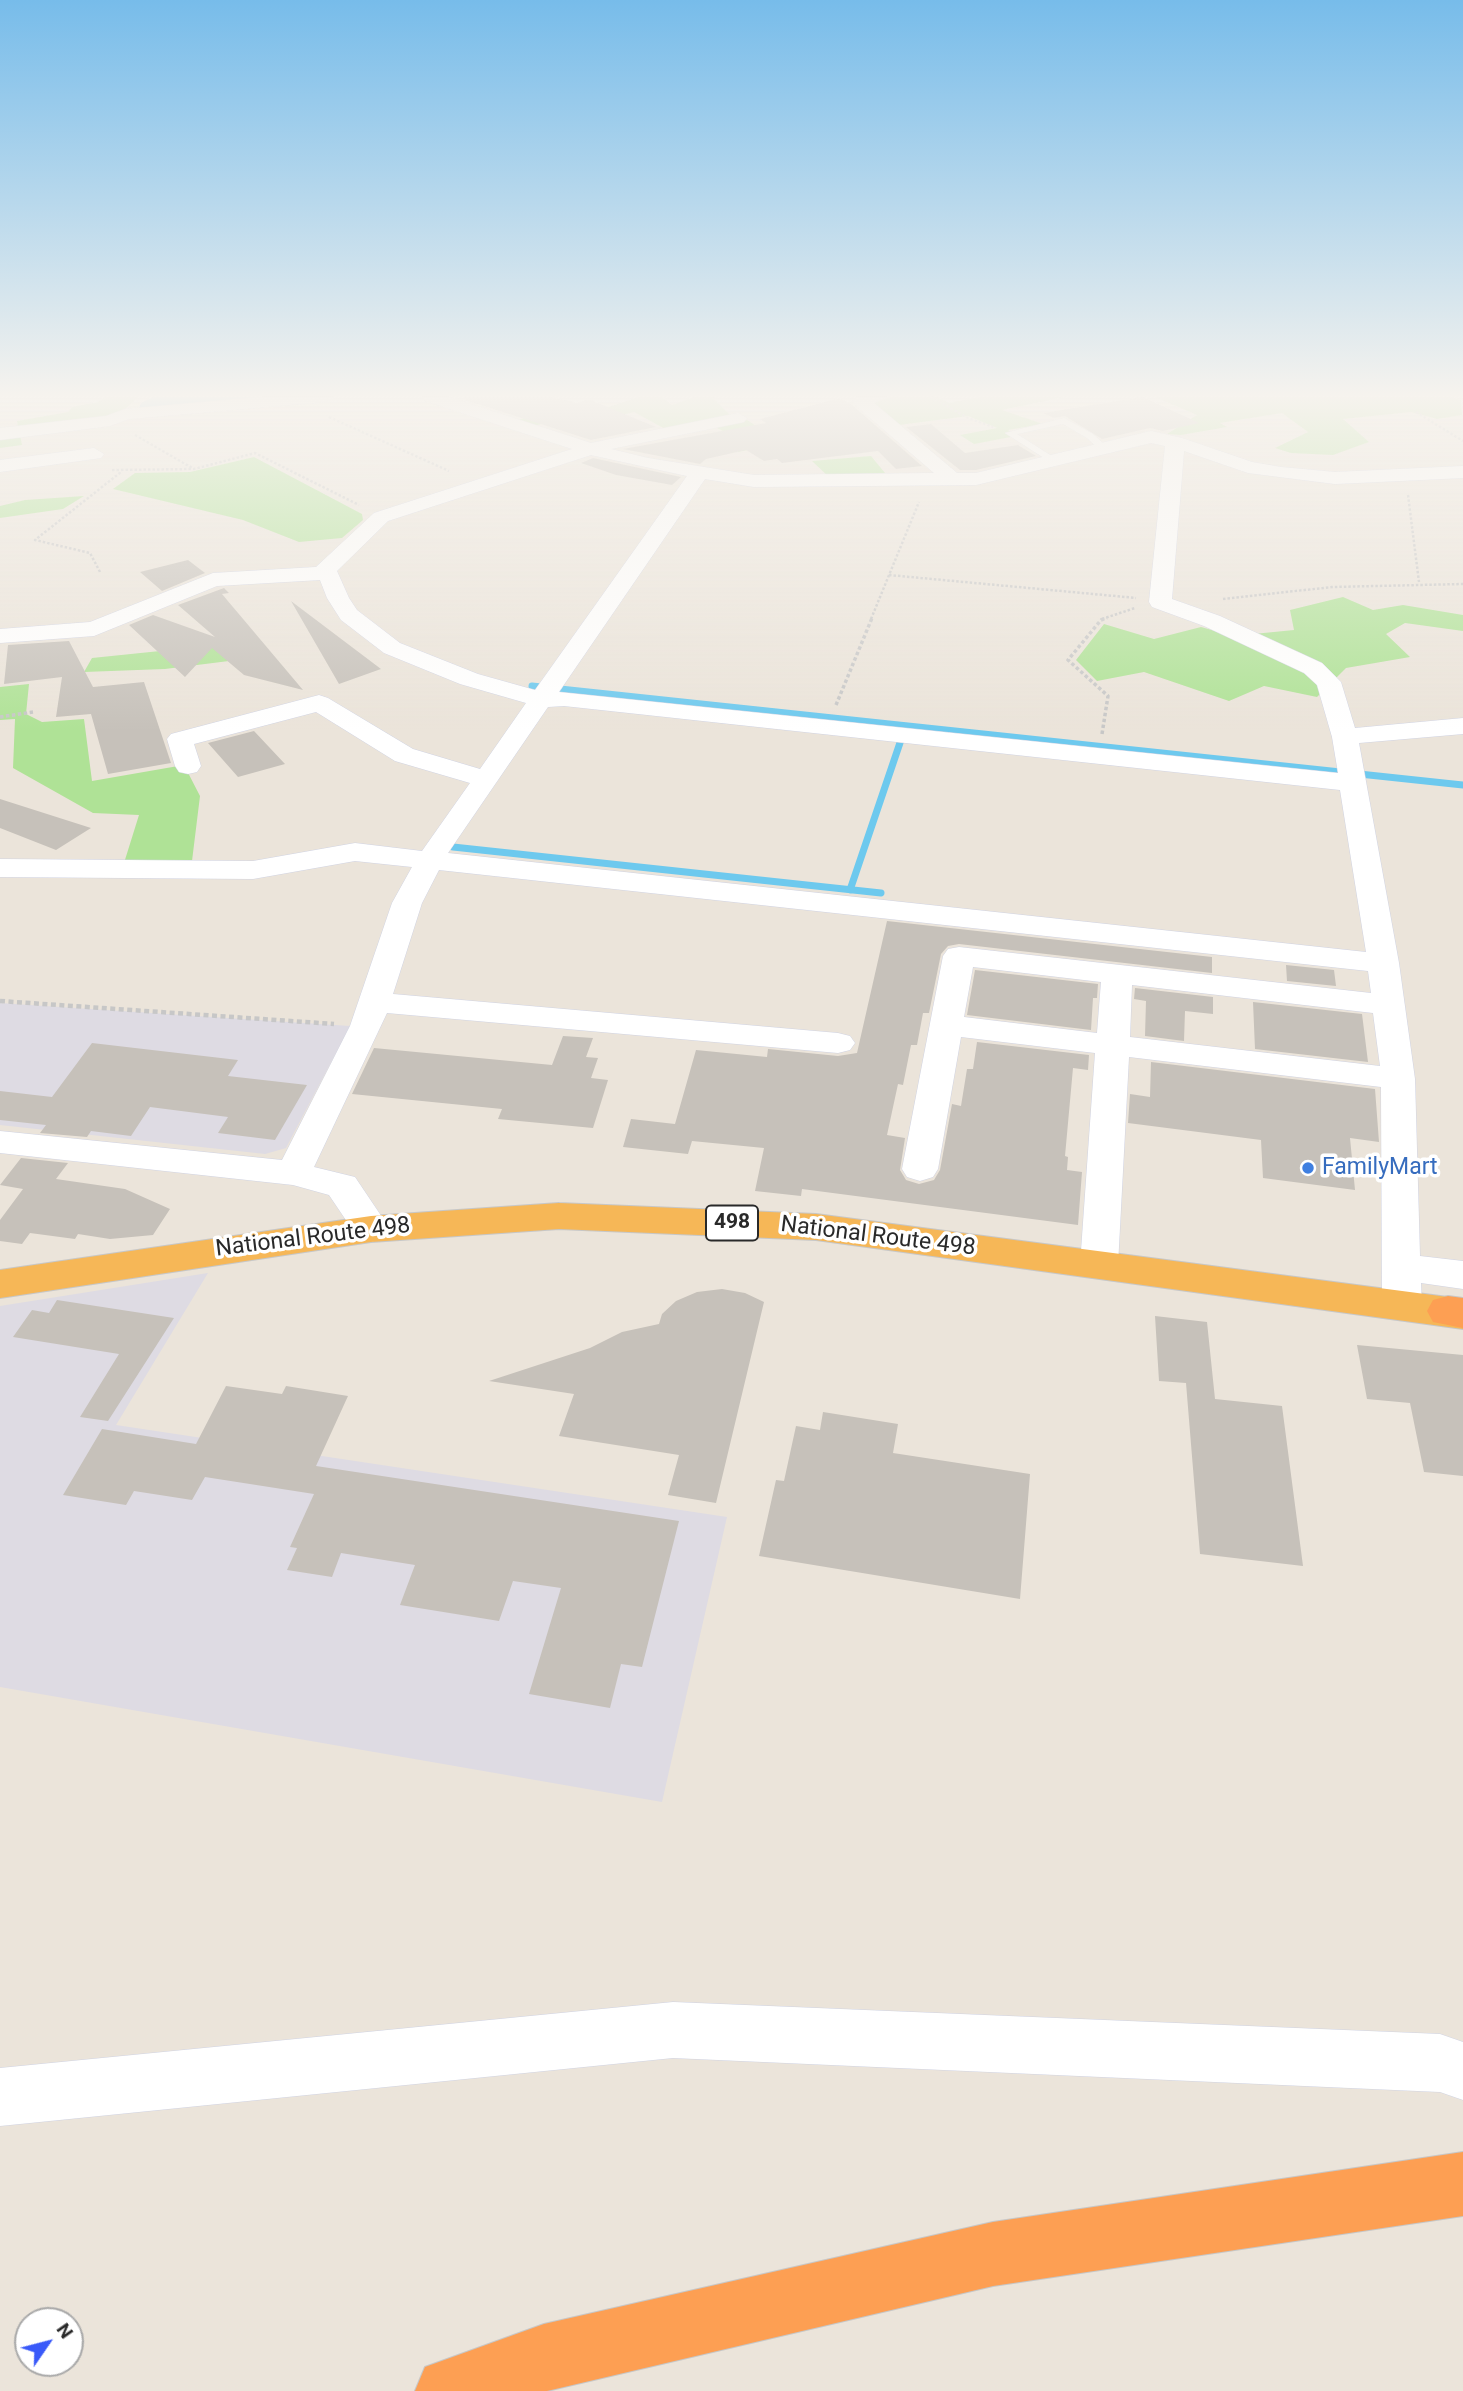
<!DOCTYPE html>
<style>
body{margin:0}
#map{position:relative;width:1463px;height:2391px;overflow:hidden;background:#ebe4da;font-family:Roboto,sans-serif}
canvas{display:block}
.north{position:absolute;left:14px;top:2307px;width:70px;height:70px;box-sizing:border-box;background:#fff;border:2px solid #a9a9a9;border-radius:50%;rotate:55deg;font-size:19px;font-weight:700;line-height:28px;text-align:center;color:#292929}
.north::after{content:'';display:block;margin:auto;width:24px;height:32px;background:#3a5af9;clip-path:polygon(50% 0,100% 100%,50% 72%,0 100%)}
</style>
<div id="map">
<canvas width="1463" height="2391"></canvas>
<div class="north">N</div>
</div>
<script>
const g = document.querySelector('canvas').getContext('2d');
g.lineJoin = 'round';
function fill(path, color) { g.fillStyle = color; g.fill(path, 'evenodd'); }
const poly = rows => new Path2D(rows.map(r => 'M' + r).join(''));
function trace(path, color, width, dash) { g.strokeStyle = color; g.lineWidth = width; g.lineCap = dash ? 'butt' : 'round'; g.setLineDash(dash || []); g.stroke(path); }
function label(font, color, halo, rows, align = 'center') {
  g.font = font + ' Roboto,sans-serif'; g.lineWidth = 7; g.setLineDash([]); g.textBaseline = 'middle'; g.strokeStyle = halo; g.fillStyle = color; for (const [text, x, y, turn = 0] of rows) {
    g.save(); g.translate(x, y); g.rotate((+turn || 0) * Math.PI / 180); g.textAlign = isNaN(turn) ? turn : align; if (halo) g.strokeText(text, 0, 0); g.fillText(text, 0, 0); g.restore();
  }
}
fill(poly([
 [0,1003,350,1026,286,1148,265,1154,0,1125],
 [208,1273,116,1425,727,1517,662,1802,0,1687,0,1306]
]), '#dedbe3');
fill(poly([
 [105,397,138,397,120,414,107,420,19,429,22,445,0,448,0,432,18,429,17,421,68,412,72,407,98,402],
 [639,397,662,397,672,405,694,397,716,397,713,398,736,421,747,420,782,443,738,452,739,439,707,423,667,430,634,412,596,422,575,414,534,426,518,420,566,404,584,415],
 [891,397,937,397,949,403,979,397,1064,397,1002,410,1043,424,1008,430,1016,436,974,444,960,435,997,428,968,416,899,425,871,403],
 [1155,397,1451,397,1461,400,1462,415,1437,419,1411,412,1343,419,1369,442,1333,455,1291,453,1275,448,1308,432,1282,413,1220,423,1227,427,1181,435,1167,434,1197,415],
 [871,456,890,479,831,479,812,461],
 [254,457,362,514,363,520,342,538,299,542,243,520,113,489,135,473,190,472],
 [84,496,63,509,0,518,0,506,25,500],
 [1343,597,1373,610,1403,605,1463,615,1463,631,1405,623,1386,634,1410,657,1346,668,1317,697,1264,686,1229,701,1144,672,1097,681,1076,660,1104,624,1154,639,1201,627,1233,636,1294,630,1290,610],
 [227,637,245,659,165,669,84,672,92,658,160,651],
 [29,684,26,714,42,722,84,719,92,781,184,765,200,796,192,861,124,863,139,815,93,813,13,768,15,719,0,720,0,687]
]), '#afe296');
fill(poly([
 [153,397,280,397,139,408,141,403]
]), '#6dc9ee');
trace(poly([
 [532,686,1463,785],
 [453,847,881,893],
 [850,890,904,731]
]), '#6dc9ee', 7);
fill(poly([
 [466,397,551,397,577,403,588,399,656,427,591,440,465,400],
 [1143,397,1199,423,1163,431,1150,428,1102,439,1065,416,1054,418,1043,413],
 [840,398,851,404,922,466,896,469,878,451,782,463,777,459,764,461,746,450,706,459,700,464,623,449,766,423,760,419],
 [931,424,965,453,1018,445,1036,456,976,470,960,470,906,427],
 [593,458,681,477,672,485,616,475,581,463],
 [188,560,205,573,162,591,140,572],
 [224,588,229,593,222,594,303,690,244,675,212,648,185,677,129,625,153,615,215,637,178,605],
 [291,601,381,669,339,684],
 [69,641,93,687,144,682,171,763,108,774,91,714,56,717,62,677,4,684,8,645],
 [254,731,285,764,238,777,208,743],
 [0,799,91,828,56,850,0,828],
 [887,921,1212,957,1212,973,959,944,948,946,941,954,929,1013,923,1013,917,1045,911,1045,903,1085,898,1084,887,1135,905,1138,900,1170,906,1180,919,1184,934,1180,940,1170,952,1104,961,1106,967,1069,973,1069,977,1042,1089,1055,1088,1070,1073,1068,1065,1156,1068,1157,1067,1170,1082,1172,1078,1225,802,1189,801,1196,755,1191,764,1148,692,1141,688,1154,623,1147,631,1119,675,1124,696,1050,767,1057,768,1049,838,1056,857,1053],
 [1286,965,1334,970,1336,986,1287,981],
 [975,970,1098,984,1097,998,1093,998,1091,1030,967,1015],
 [1135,988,1213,997,1213,1014,1185,1011,1184,1041,1145,1036,1146,1001,1134,999],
 [1253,1002,1362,1014,1368,1062,1255,1049],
 [563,1036,593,1038,586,1057,598,1058,591,1078,608,1080,593,1128,498,1119,502,1109,352,1094,374,1048,552,1065],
 [92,1043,238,1060,228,1076,307,1085,275,1140,218,1133,228,1117,150,1107,131,1136,91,1131,87,1137,40,1133,46,1125,0,1120,0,1091,52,1097],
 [1151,1062,1375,1089,1379,1142,1350,1138,1355,1190,1263,1178,1261,1140,1128,1123,1130,1094,1150,1097],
 [21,1158,68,1163,56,1179,125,1189,170,1209,153,1235,110,1239,78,1234,75,1239,30,1233,22,1244,0,1241,0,1220,23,1189,0,1185],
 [722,1289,745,1293,764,1302,716,1503,668,1495,679,1455,559,1436,574,1394,489,1381,590,1348,622,1332,659,1324,662,1314,676,1301,697,1292],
 [57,1300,174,1318,108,1421,80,1417,119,1354,13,1337,32,1310,49,1313],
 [1155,1316,1207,1322,1215,1399,1282,1406,1303,1566,1200,1554,1186,1383,1159,1381],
 [1357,1345,1463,1355,1463,1476,1424,1472,1410,1403,1367,1399],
 [226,1386,282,1394,286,1386,348,1396,316,1466,679,1521,642,1667,621,1664,610,1708,529,1694,561,1588,513,1581,499,1621,400,1605,415,1565,341,1553,332,1577,287,1570,297,1548,290,1547,314,1494,205,1477,192,1500,134,1491,126,1505,63,1495,102,1429,196,1444],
 [823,1412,898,1424,893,1453,1030,1474,1020,1599,759,1556,776,1480,784,1481,796,1426,820,1430]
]), '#c6c1ba');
const service = poly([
 [1064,418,1093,434,1106,446,1106,450,1100,450,1087,438,1063,424,1017,434,1058,460,1058,464,1055,465,1005,433,1064,418]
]);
const minor = poly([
 [263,397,334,397,325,402,129,419,110,426,0,440,0,428,106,416,125,409,263,397],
 [422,397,449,397,591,443,738,413,747,418,744,422,611,449,648,458,754,475,934,473,855,405,852,401,856,397,887,397,874,403,957,473,976,473,1151,431,1182,438,1252,462,1281,467,1335,472,1463,466,1463,478,1335,484,1248,473,1184,451,1172,599,1220,616,1322,663,1341,682,1355,728,1463,718,1463,734,1359,743,1399,963,1415,1079,1420,1256,1463,1261,1463,1289,1421,1283,1422,1305,1416,1315,1402,1319,1388,1315,1382,1305,1381,1087,1129,1057,1118,1265,1113,1274,1099,1278,1085,1274,1080,1265,1095,1053,961,1037,938,1169,933,1177,920,1181,907,1177,902,1169,943,956,948,949,959,947,1371,993,1368,971,439,870,422,903,393,994,838,1033,850,1036,855,1043,850,1050,838,1053,387,1013,314,1167,355,1177,390,1229,384,1238,371,1242,358,1238,329,1195,293,1185,0,1153,0,1131,282,1160,350,1026,392,903,412,867,355,861,253,879,0,877,0,859,253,861,355,843,422,851,470,783,395,761,316,712,194,744,201,766,197,772,188,774,179,772,175,766,167,739,171,734,319,695,328,698,413,749,480,769,526,703,460,684,384,653,341,620,327,598,320,580,217,586,94,636,0,643,0,629,90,622,213,573,316,567,374,513,572,449,425,401,422,397],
 [1151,443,1165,446,1149,602,1152,607,1204,626,1304,673,1317,685,1332,737,1338,773,559,692,705,479,754,487,976,485,1151,443],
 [591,455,687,476,535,690,478,674,400,643,357,610,349,598,337,571,388,521,591,455],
 [564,706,1340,790,1366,952,448,853,548,707,564,706],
 [973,967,1101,982,1097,1033,964,1017,973,967],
 [1132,985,1373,1013,1380,1066,1130,1037,1132,985],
 [94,448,104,454,101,458,0,472,0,460,94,448],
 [673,2002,1440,2034,1463,2042,1463,2100,1440,2092,673,2058,0,2126,0,2068,673,2002]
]);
const trunk = poly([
 [559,1203,816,1214,1463,1299,1463,1329,816,1240,559,1229,371,1242,0,1298,0,1270,371,1216,559,1203]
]);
const motorway = poly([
 [1448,1296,1463,1298,1463,1328,1433,1322,1427,1311,1433,1300,1448,1296],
 [1463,2152,1463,2216,993,2286,547,2391,415,2391,425,2367,544,2324,993,2222,1463,2152]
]);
trace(service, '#d0d3e2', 1);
trace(minor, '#d0d3e2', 1);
trace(trunk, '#c7c7c7', 2);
trace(motorway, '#c7c7c7', 2);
trace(poly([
 [931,397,968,418,993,427],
 [1416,412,1463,441],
 [329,417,449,471],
 [135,435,194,469],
 [112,470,194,469,255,453,359,505],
 [1408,495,1419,582],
 [100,572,90,553,35,540,121,472],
 [889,575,1136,598],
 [1223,599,1332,587,1463,584],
 [871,619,919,502],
 [1102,619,1135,608]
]), '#c7c7c7', 2.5, [2.5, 2]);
trace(poly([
 [836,705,872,618],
 [0,717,33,712],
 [1102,734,1108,696,1068,660,1101,620,1107,618]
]), '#c7c7c7', 3.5, [3.5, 2.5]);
trace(poly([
 [0,1001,334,1024]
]), '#c7c7c7', 4.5, [5, 3.5]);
fill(service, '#fff');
fill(minor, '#fff');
fill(trunk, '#f6b757');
fill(motorway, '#fd9f53');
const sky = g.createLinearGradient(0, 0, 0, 732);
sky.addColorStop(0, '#77bcea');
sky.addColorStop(0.54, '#f6f3ee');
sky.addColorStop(1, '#f6f3ee00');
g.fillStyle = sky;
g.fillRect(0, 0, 1463, 732);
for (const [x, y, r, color] of [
 [1308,1168,7,"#3f7fe0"]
]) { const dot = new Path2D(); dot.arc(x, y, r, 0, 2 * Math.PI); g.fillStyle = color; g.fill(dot); trace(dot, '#fff', 2.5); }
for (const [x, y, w] of [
 [732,1223,52]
]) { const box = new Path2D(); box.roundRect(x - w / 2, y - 17.5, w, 35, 5); g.fillStyle = '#fff'; g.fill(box); trace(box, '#292929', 2); }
label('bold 21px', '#292929', null, [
 ["498",732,1223]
]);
label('23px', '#366cbe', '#fff', [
 ["FamilyMart",1322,1168]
], 'left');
label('23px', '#292929', '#fff', [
 ["National Route 498",878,1237,7],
 ["National Route 498",313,1238,-7]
]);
</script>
